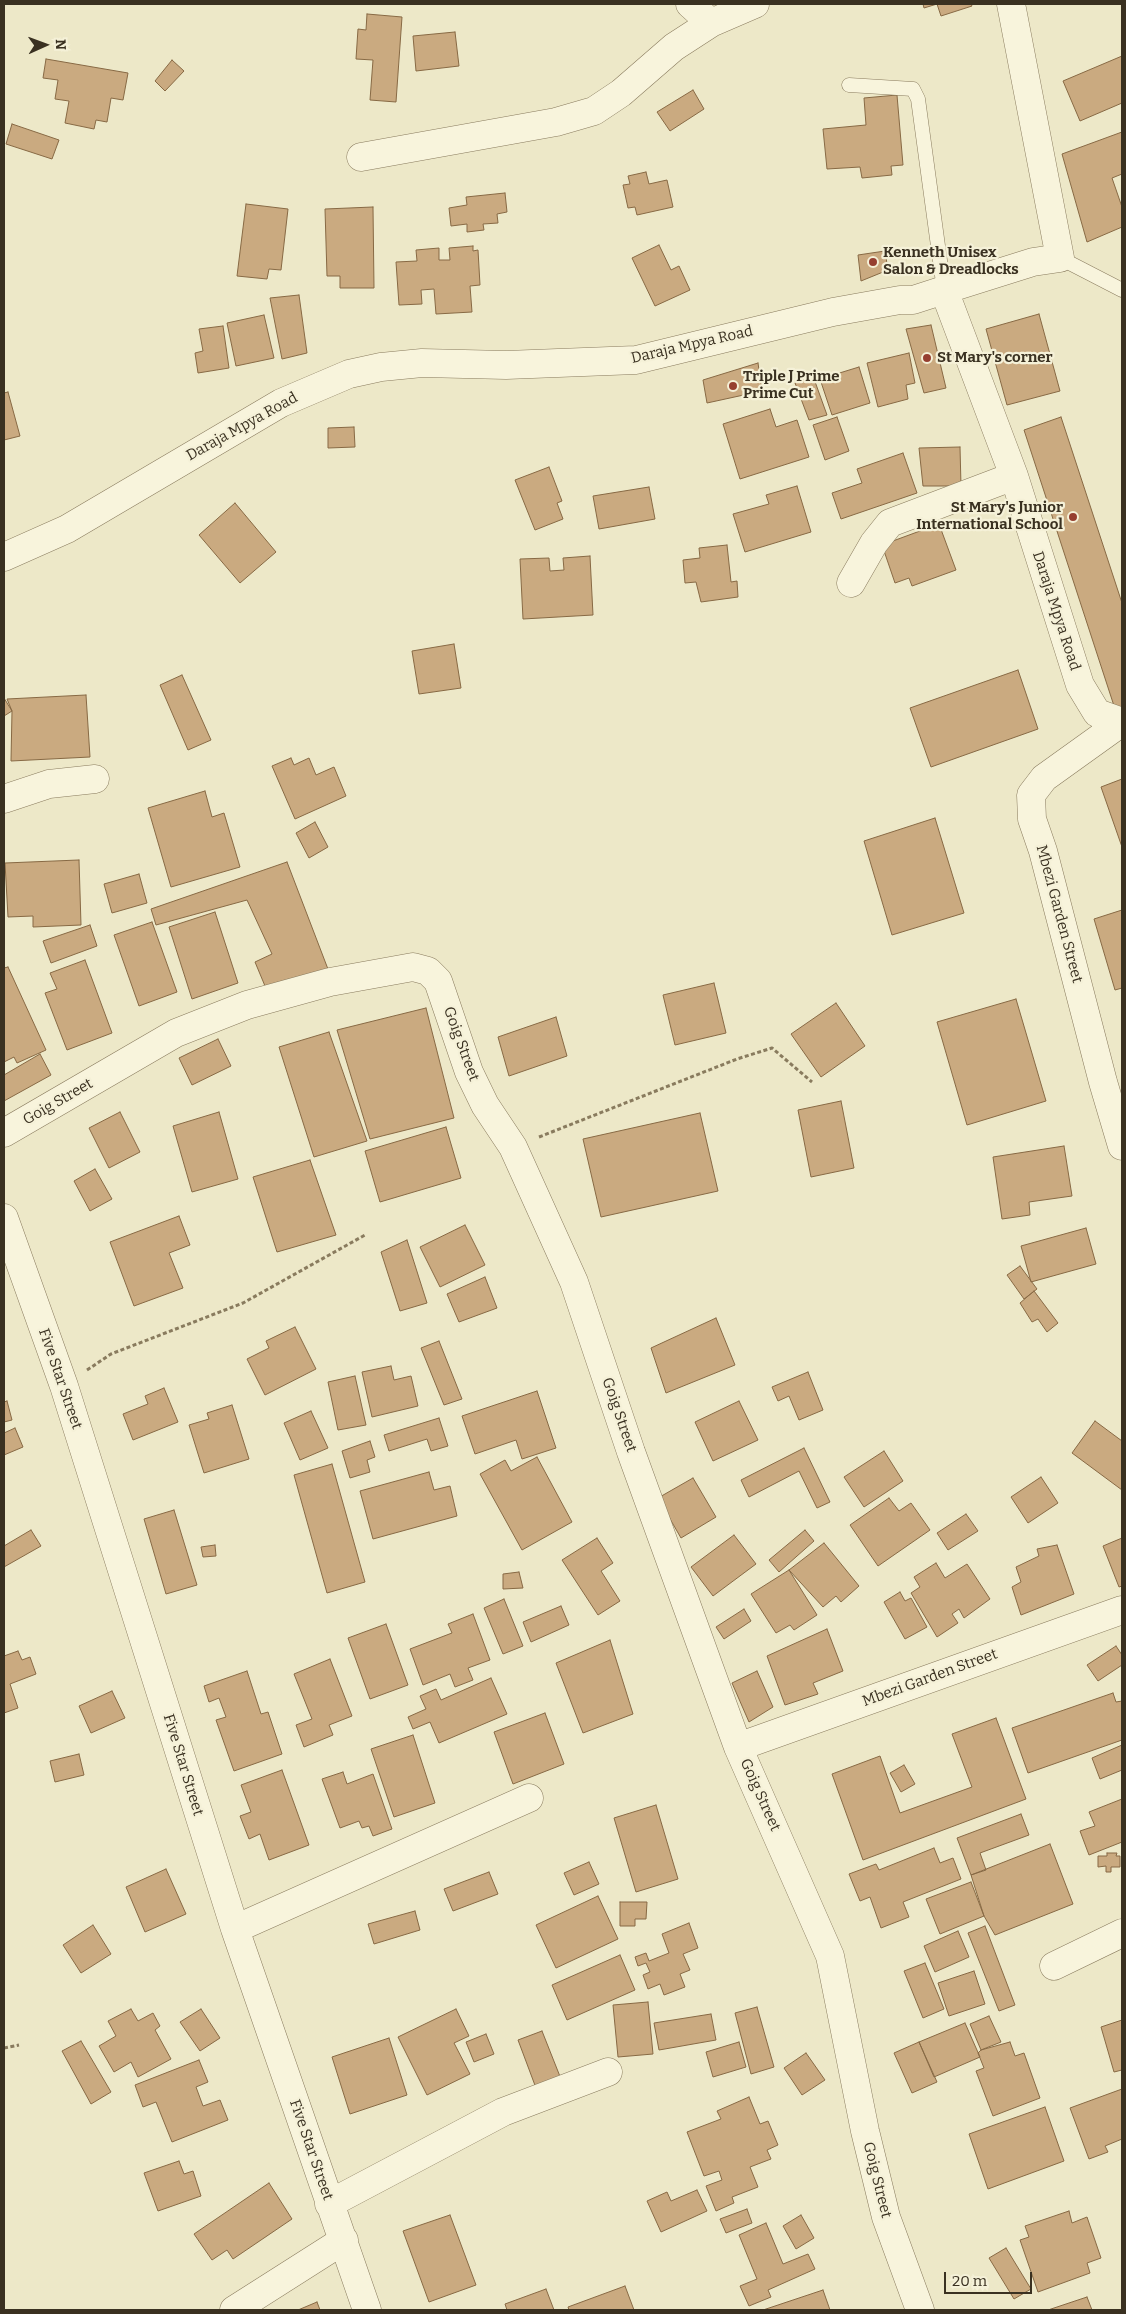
<!DOCTYPE html>
<style>
body{margin:0}
#map{position:relative;width:1126px;height:2314px;overflow:hidden;background:#ede8c8;font-family:Bitter,serif}
canvas{display:block}
.frame{position:absolute;inset:0;border:5px solid #3a3121;pointer-events:none}
.north{position:absolute;left:20px;top:20px;width:50px;height:50px;-webkit-text-stroke:4px #f5f1d8;paint-order:stroke;rotate:88deg;font-size:14px;font-weight:700;line-height:20px;text-align:center;color:#3a3121}
.north::after{content:'';display:block;margin:auto;width:18px;height:22px;background:#3a3121;clip-path:polygon(50% 0,100% 100%,50% 72%,0 100%)}
.scale{position:absolute;left:944px;top:2272px;width:88px;height:22px;box-sizing:border-box;border:2px solid #3a3121;border-top:0;padding-left:6px;font-size:15px;line-height:18px;white-space:nowrap;color:#3a3121;-webkit-text-stroke:4px #f5f1d8;paint-order:stroke}
</style>
<div id="map">
<canvas width="1126" height="2314"></canvas>
<div class="frame"></div>
<div class="north">N</div>
<div class="scale">20 m</div>
</div>
<script>
const g = document.querySelector('canvas').getContext('2d');
g.lineJoin = 'round';
function fill(path, color) { g.fillStyle = color; g.fill(path, 'evenodd'); }
const poly = rows => new Path2D(rows.map(r => 'M' + r).join(''));
function trace(path, color, width, dash) { g.strokeStyle = color; g.lineWidth = width; g.lineCap = dash ? 'butt' : 'round'; g.setLineDash(dash || []); g.stroke(path); }
function label(font, color, halo, rows, align = 'center') {
  g.font = font + ' Bitter,serif'; g.lineWidth = 4.5; g.setLineDash([]); g.textBaseline = 'middle'; g.strokeStyle = halo; g.fillStyle = color; for (const [text, x, y, turn = 0] of rows) {
    g.save(); g.translate(x, y); g.rotate((+turn || 0) * Math.PI / 180); g.textAlign = isNaN(turn) ? turn : align; if (halo) g.strokeText(text, 0, 0); g.fillText(text, 0, 0); g.restore();
  }
}
const building = poly([
 [923,4,971,4,972,6,941,16,937,4,924,8,923,4],
 [367,14,402,17,396,102,370,100,373,60,356,59,358,29,366,30,367,14],
 [455,32,459,66,416,71,413,36,455,32],
 [1122,56,1122,103,1080,121,1063,81,1122,56],
 [46,59,128,73,123,100,111,98,107,122,96,120,94,129,65,123,69,101,55,99,58,80,43,78,46,59],
 [172,60,184,71,165,91,155,81,172,60],
 [693,90,704,109,670,131,657,112,693,90],
 [897,95,903,165,891,166,892,175,862,178,860,167,827,169,823,129,866,125,864,98,897,95],
 [12,124,59,140,52,159,6,144,12,124],
 [1122,132,1122,174,1112,178,1122,207,1122,227,1087,242,1062,154,1122,132],
 [646,172,649,184,667,180,673,207,637,215,635,207,628,208,623,185,630,184,628,176,646,172],
 [505,193,507,212,497,214,498,223,483,224,484,230,467,232,467,224,451,226,449,208,467,205,466,197,505,193],
 [246,204,288,209,281,270,269,269,267,279,237,276,246,204],
 [373,207,374,288,340,288,340,276,327,276,325,209,373,207],
 [659,245,671,270,679,266,690,290,655,306,632,258,659,245],
 [473,246,473,251,478,250,480,285,470,286,472,312,436,314,434,289,421,290,422,304,399,305,396,262,417,261,416,250,439,248,439,260,450,260,449,248,473,246],
 [885,251,888,270,861,281,858,255,885,251],
 [299,295,307,353,282,359,270,298,299,295],
 [1039,314,1060,391,1007,405,986,329,1039,314],
 [264,315,274,358,236,366,227,323,264,315],
 [931,325,946,388,924,393,906,329,931,325],
 [223,326,229,368,198,373,195,353,203,351,199,329,223,326],
 [909,353,915,383,906,385,908,399,878,407,867,363,909,353],
 [758,363,762,391,707,403,703,380,758,363],
 [859,367,870,403,832,415,820,379,859,367],
 [813,376,827,415,809,420,795,383,813,376],
 [8,392,20,436,4,440,4,393,8,392],
 [770,409,776,427,797,420,809,457,740,479,723,424,770,409],
 [837,417,849,451,825,460,813,425,837,417],
 [1061,417,1122,603,1122,709,1116,712,1024,430,1061,417],
 [354,427,355,447,328,448,328,428,354,427],
 [960,447,961,486,923,486,919,448,960,447],
 [903,453,917,493,841,519,832,493,862,483,857,469,903,453],
 [549,467,562,501,557,503,563,519,535,530,515,480,549,467],
 [797,486,811,532,745,552,733,514,769,504,766,495,797,486],
 [649,487,655,519,599,529,593,496,649,487],
 [235,503,276,552,240,583,199,535,235,503],
 [939,524,956,570,912,586,909,578,895,583,882,545,939,524],
 [727,545,731,582,737,581,738,597,701,602,696,582,685,583,683,560,700,558,699,548,727,545],
 [590,556,593,615,523,619,520,559,549,558,550,571,564,570,563,558,590,556],
 [454,644,461,688,419,694,412,651,454,644],
 [1018,670,1038,729,931,767,910,708,1018,670],
 [182,675,211,740,188,750,160,685,182,675],
 [86,695,90,757,11,761,12,711,7,699,86,695],
 [4,698,12,711,4,716,4,698],
 [291,758,294,765,309,758,316,775,334,767,346,796,295,819,272,766,291,758],
 [1122,779,1122,847,1101,787,1122,779],
 [205,791,212,817,224,813,240,867,171,887,148,808,205,791],
 [935,818,964,913,892,935,864,841,935,818],
 [315,822,328,847,309,858,296,833,315,822],
 [79,860,81,925,33,927,33,916,8,917,5,863,79,860],
 [287,862,331,977,270,998,255,962,272,954,247,900,156,925,151,909,287,862],
 [139,874,147,903,112,913,104,884,139,874],
 [1122,910,1122,988,1115,990,1094,919,1122,910],
 [215,912,238,983,192,999,169,927,215,912],
 [152,922,177,992,139,1006,114,935,152,922],
 [90,925,97,946,51,963,43,941,90,925],
 [85,960,112,1033,67,1050,45,993,57,989,50,973,85,960],
 [8,967,46,1050,17,1063,14,1057,4,1062,4,968,8,967],
 [714,983,726,1033,675,1045,663,995,714,983],
 [1016,999,1046,1101,967,1125,937,1022,1016,999],
 [836,1003,865,1046,821,1077,791,1034,836,1003],
 [426,1008,454,1118,370,1139,337,1030,426,1008],
 [556,1017,567,1056,509,1076,498,1037,556,1017],
 [329,1032,367,1141,314,1157,279,1047,329,1032],
 [218,1039,231,1066,192,1085,179,1058,218,1039],
 [40,1054,51,1075,4,1101,4,1075,40,1054],
 [841,1101,854,1168,811,1177,798,1110,841,1101],
 [120,1112,140,1152,109,1168,89,1128,120,1112],
 [219,1112,238,1179,192,1192,173,1126,219,1112],
 [700,1113,718,1191,601,1217,583,1139,700,1113],
 [446,1127,461,1178,380,1202,365,1151,446,1127],
 [1064,1146,1072,1196,1029,1202,1030,1215,1002,1219,993,1157,1064,1146],
 [310,1160,336,1235,277,1252,253,1177,310,1160],
 [95,1169,112,1199,90,1211,74,1181,95,1169],
 [179,1216,190,1245,169,1253,183,1288,134,1306,110,1242,179,1216],
 [465,1225,485,1265,440,1287,420,1247,465,1225],
 [1086,1228,1096,1264,1031,1282,1021,1246,1086,1228],
 [407,1240,427,1303,400,1311,381,1252,407,1240],
 [1020,1266,1037,1289,1024,1299,1007,1275,1020,1266],
 [485,1277,497,1308,459,1322,447,1294,485,1277],
 [1034,1291,1058,1323,1047,1332,1038,1319,1032,1322,1020,1303,1034,1291],
 [716,1318,735,1365,666,1393,651,1348,716,1318],
 [295,1327,316,1369,265,1395,247,1359,269,1348,266,1341,295,1327],
 [439,1341,462,1399,444,1405,421,1348,439,1341],
 [391,1366,394,1380,411,1376,418,1406,372,1417,362,1372,391,1366],
 [808,1372,823,1410,799,1420,789,1396,778,1401,772,1387,808,1372],
 [355,1376,366,1425,338,1430,328,1382,355,1376],
 [164,1388,178,1422,133,1440,123,1414,148,1404,145,1396,164,1388],
 [537,1391,556,1448,522,1459,516,1440,475,1454,462,1416,537,1391],
 [7,1401,12,1420,4,1422,4,1402,7,1401],
 [739,1401,758,1440,713,1461,695,1422,739,1401],
 [232,1405,249,1459,204,1473,189,1425,209,1419,207,1413,232,1405],
 [311,1411,328,1448,300,1460,284,1423,311,1411],
 [439,1418,448,1446,431,1451,427,1439,389,1451,384,1435,439,1418],
 [1095,1421,1122,1441,1122,1490,1072,1453,1095,1421],
 [15,1428,23,1447,4,1455,4,1433,15,1428],
 [370,1441,375,1457,367,1460,370,1472,350,1478,342,1451,370,1441],
 [804,1448,830,1502,817,1508,799,1471,749,1497,741,1480,804,1448],
 [884,1451,903,1481,864,1507,844,1477,884,1451],
 [537,1457,572,1522,522,1550,480,1474,505,1460,511,1471,537,1457],
 [332,1464,365,1582,327,1593,294,1475,332,1464],
 [429,1472,434,1490,450,1486,457,1516,373,1539,360,1491,429,1472],
 [1041,1477,1058,1503,1028,1523,1011,1497,1041,1477],
 [693,1478,716,1517,681,1538,658,1498,693,1478],
 [889,1498,899,1511,911,1503,930,1530,878,1566,850,1525,889,1498],
 [174,1510,197,1585,166,1594,144,1519,174,1510],
 [966,1514,978,1531,948,1550,937,1533,966,1514],
 [31,1530,41,1546,4,1567,4,1546,31,1530],
 [805,1530,814,1541,779,1572,769,1560,805,1530],
 [734,1535,756,1564,713,1596,691,1567,734,1535],
 [597,1538,613,1563,601,1571,620,1601,598,1615,562,1560,597,1538],
 [1122,1538,1122,1586,1119,1587,1103,1546,1122,1538],
 [824,1543,859,1586,841,1602,836,1596,823,1607,789,1570,824,1543],
 [215,1545,216,1556,203,1557,201,1547,215,1545],
 [1057,1545,1074,1594,1021,1615,1012,1587,1021,1582,1016,1567,1039,1556,1037,1549,1057,1545],
 [936,1563,945,1578,967,1564,990,1599,964,1618,959,1609,952,1614,958,1623,937,1637,911,1593,920,1587,914,1577,936,1563],
 [789,1570,817,1615,794,1630,790,1625,776,1633,751,1594,789,1570],
 [519,1572,523,1588,503,1589,503,1574,519,1572],
 [900,1592,905,1601,911,1598,927,1627,905,1639,884,1602,900,1592],
 [504,1599,523,1646,503,1654,484,1608,504,1599],
 [561,1606,569,1625,531,1642,523,1622,561,1606],
 [744,1609,751,1621,724,1639,716,1627,744,1609],
 [473,1614,490,1660,468,1668,473,1680,455,1687,450,1674,423,1685,410,1649,452,1633,448,1624,473,1614],
 [386,1624,408,1685,370,1699,348,1638,386,1624],
 [827,1629,843,1671,813,1683,818,1694,785,1705,767,1656,827,1629],
 [610,1640,633,1714,583,1733,556,1663,610,1640],
 [1116,1646,1122,1655,1122,1665,1098,1681,1087,1665,1116,1646],
 [18,1651,22,1660,30,1657,36,1674,10,1684,18,1708,4,1713,4,1656,18,1651],
 [330,1659,352,1716,329,1725,333,1735,304,1747,296,1725,312,1719,294,1674,330,1659],
 [247,1671,261,1714,268,1712,282,1754,234,1771,216,1720,226,1717,219,1698,209,1702,204,1686,247,1671],
 [757,1671,773,1707,749,1722,732,1683,757,1671],
 [491,1678,507,1714,439,1743,430,1722,413,1729,408,1717,426,1709,420,1696,436,1689,441,1700,491,1678],
 [112,1691,125,1718,91,1733,79,1706,112,1691],
 [1113,1693,1116,1702,1122,1701,1122,1740,1028,1773,1012,1728,1113,1693],
 [545,1713,564,1764,513,1784,494,1732,545,1713],
 [996,1718,1026,1799,863,1860,832,1774,880,1756,900,1813,972,1787,952,1734,996,1718],
 [413,1735,435,1803,394,1817,371,1749,413,1735],
 [1122,1745,1122,1770,1100,1779,1092,1758,1122,1745],
 [79,1754,84,1775,55,1782,50,1761,79,1754],
 [904,1765,915,1784,901,1792,890,1773,904,1765],
 [282,1770,309,1845,269,1860,260,1834,249,1839,240,1816,251,1812,241,1785,282,1770],
 [343,1772,347,1784,373,1774,392,1829,373,1836,369,1826,362,1828,359,1821,340,1828,322,1779,343,1772],
 [1122,1799,1122,1842,1089,1855,1080,1831,1095,1826,1089,1812,1122,1799],
 [656,1805,678,1879,636,1892,614,1818,656,1805],
 [1021,1814,1029,1835,980,1853,986,1870,971,1875,957,1838,1021,1814],
 [1050,1844,1073,1904,995,1935,984,1916,971,1875,1050,1844],
 [934,1848,940,1863,953,1858,961,1879,903,1902,909,1917,881,1928,870,1897,860,1901,849,1874,876,1864,879,1870,934,1848],
 [1107,1853,1117,1853,1116,1856,1120,1856,1120,1867,1111,1867,1111,1872,1106,1872,1106,1866,1098,1867,1098,1856,1107,1856,1107,1853],
 [589,1862,599,1884,574,1895,564,1873,589,1862],
 [166,1869,186,1914,145,1932,126,1887,166,1869],
 [489,1872,498,1894,453,1911,444,1889,489,1872],
 [971,1882,984,1916,940,1934,926,1899,971,1882],
 [598,1896,618,1939,556,1968,536,1925,598,1896],
 [620,1902,647,1902,646,1919,635,1919,635,1926,620,1926,620,1902],
 [415,1911,420,1930,374,1944,368,1924,415,1911],
 [689,1923,698,1948,683,1954,690,1970,680,1974,685,1987,664,1995,660,1984,648,1989,643,1975,650,1972,646,1963,638,1966,635,1957,646,1953,649,1961,669,1953,662,1934,689,1923],
 [93,1925,111,1954,81,1973,63,1945,93,1925],
 [985,1926,1015,2005,999,2011,968,1933,985,1926],
 [958,1931,969,1957,935,1972,924,1946,958,1931],
 [620,1955,635,1990,567,2020,552,1985,620,1955],
 [925,1963,944,2009,923,2018,904,1971,925,1963],
 [974,1971,985,2004,949,2016,938,1983,974,1971],
 [648,2002,653,2054,618,2057,613,2005,648,2002],
 [757,2007,774,2067,751,2074,735,2013,757,2007],
 [131,2009,138,2021,153,2013,160,2026,155,2030,171,2059,138,2077,131,2062,114,2072,99,2046,116,2036,108,2021,131,2009],
 [201,2009,220,2038,200,2051,180,2022,201,2009],
 [456,2009,469,2036,454,2043,470,2074,427,2095,398,2037,456,2009],
 [711,2014,716,2040,659,2050,654,2023,711,2014],
 [989,2016,1001,2042,981,2050,970,2024,989,2016],
 [1122,2020,1122,2070,1114,2072,1101,2027,1122,2020],
 [965,2023,980,2057,934,2077,919,2042,965,2023],
 [542,2031,561,2079,536,2088,518,2040,542,2031],
 [486,2034,494,2054,474,2062,466,2042,486,2034],
 [389,2038,407,2095,350,2114,332,2057,389,2038],
 [81,2041,111,2092,91,2104,62,2051,81,2041],
 [739,2042,746,2067,713,2077,706,2052,739,2042],
 [919,2042,937,2082,912,2093,894,2053,919,2042],
 [1010,2042,1015,2056,1024,2053,1040,2098,993,2116,976,2071,984,2068,978,2053,981,2050,1010,2042],
 [806,2053,825,2080,802,2095,784,2068,806,2053],
 [199,2060,208,2082,196,2087,203,2106,220,2100,228,2120,172,2142,156,2102,143,2107,135,2085,199,2060],
 [1122,2089,1122,2139,1105,2146,1108,2152,1089,2159,1070,2108,1122,2089],
 [749,2097,760,2124,768,2121,778,2145,767,2150,771,2159,750,2167,758,2187,732,2197,734,2203,716,2211,706,2186,722,2180,719,2171,704,2176,687,2132,721,2119,717,2111,749,2097],
 [1045,2107,1064,2161,988,2189,969,2134,1045,2107],
 [179,2161,184,2174,193,2171,201,2196,158,2211,144,2173,179,2161],
 [269,2183,292,2219,233,2259,227,2250,212,2260,194,2234,269,2183],
 [697,2190,707,2211,661,2232,647,2201,667,2192,671,2201,697,2190],
 [747,2209,752,2223,726,2233,720,2219,747,2209],
 [1069,2211,1072,2223,1087,2217,1101,2258,1087,2263,1090,2273,1038,2292,1020,2240,1029,2237,1025,2226,1069,2211],
 [450,2215,476,2285,429,2302,403,2231,450,2215],
 [801,2215,814,2238,796,2249,783,2226,801,2215],
 [766,2223,783,2264,808,2254,815,2269,768,2290,771,2297,749,2306,740,2286,757,2279,739,2235,766,2223],
 [1006,2248,1031,2289,1014,2299,989,2258,1006,2248],
 [625,2286,634,2310,569,2310,568,2307,625,2286],
 [546,2289,554,2310,507,2310,505,2304,546,2289],
 [823,2290,830,2310,763,2310,823,2290],
 [1087,2297,1092,2310,1048,2310,1087,2297],
 [317,2302,320,2310,298,2310,317,2302]
]);
fill(building, '#caaa80');
trace(building, '#876944', 1);
const lane = poly([
 [849,85,913,89,918,99,944,290],
 [1060,258,1122,290]
]);
const street = poly([
 [690,4,711,23],
 [361,157,556,122,594,111,621,93,674,47,711,23,755,4],
 [944,290,1033,262,1060,258,1011,4],
 [4,557,67,529,281,403,349,374,381,367,422,363,506,365,636,360,833,312,900,300,913,300,944,290,1014,476,1080,685,1097,713,1122,722],
 [851,583,874,543,890,523,1014,476],
 [1122,722,1044,778,1031,795,1032,819,1043,851,1103,1082,1122,1146],
 [4,799,49,784,95,779],
 [4,1133,176,1033,247,1005,330,982,413,967,428,971,438,981,469,1072,485,1105,513,1147,574,1282,631,1452,738,1747,830,1956,865,2131,886,2217,920,2310],
 [4,1218,64,1386,235,1929,367,2310],
 [738,1747,1122,1610],
 [235,1929,529,1798],
 [1054,1966,1122,1933],
 [329,2204,503,2112,608,2072],
 [234,2310,344,2240]
]);
trace(lane, '#897b5e', 15);
trace(street, '#897b5e', 29);
trace(poly([
 [539,1137,737,1059,772,1048,812,1082],
 [87,1370,111,1354,243,1303,365,1235],
 [4,2048,19,2045]
]), '#897b5e', 3, [4, 2.5]);
trace(lane, '#f8f4dc', 14);
trace(street, '#f8f4dc', 28);
for (const [x, y, r, color] of [
 [873,262,5,"#963f30"],
 [927,358,5,"#963f30"],
 [733,386,5,"#963f30"],
 [1073,517,5,"#963f30"]
]) { const dot = new Path2D(); dot.arc(x, y, r, 0, 2 * Math.PI); g.fillStyle = color; g.fill(dot); trace(dot, '#f5f1d8', 2); }
label('bold 15px', '#3a3121', '#f5f1d8', [
 ["Kenneth Unisex",883,253],
 ["Salon & Dreadlocks",883,270],
 ["St Mary's corner",937,358],
 ["Triple J Prime",743,377],
 ["Prime Cut",743,394],
 ["St Mary's Junior",1063,508,"right"],
 ["International School",1063,525,"right"]
], 'left');
label('15px', '#3a3121', '#f5f1d8', [
 ["Daraja Mpya Road",692,345,-13],
 ["Daraja Mpya Road",242,427,-29],
 ["Daraja Mpya Road",1056,611,72],
 ["Mbezi Garden Street",1059,914,75],
 ["Goig Street",461,1044,70],
 ["Goig Street",58,1102,-30],
 ["Five Star Street",60,1379,71],
 ["Goig Street",619,1415,71],
 ["Mbezi Garden Street",930,1678,-20],
 ["Five Star Street",183,1765,73],
 ["Goig Street",760,1795,66],
 ["Five Star Street",311,2150,71],
 ["Goig Street",877,2180,76]
]);
</script>
